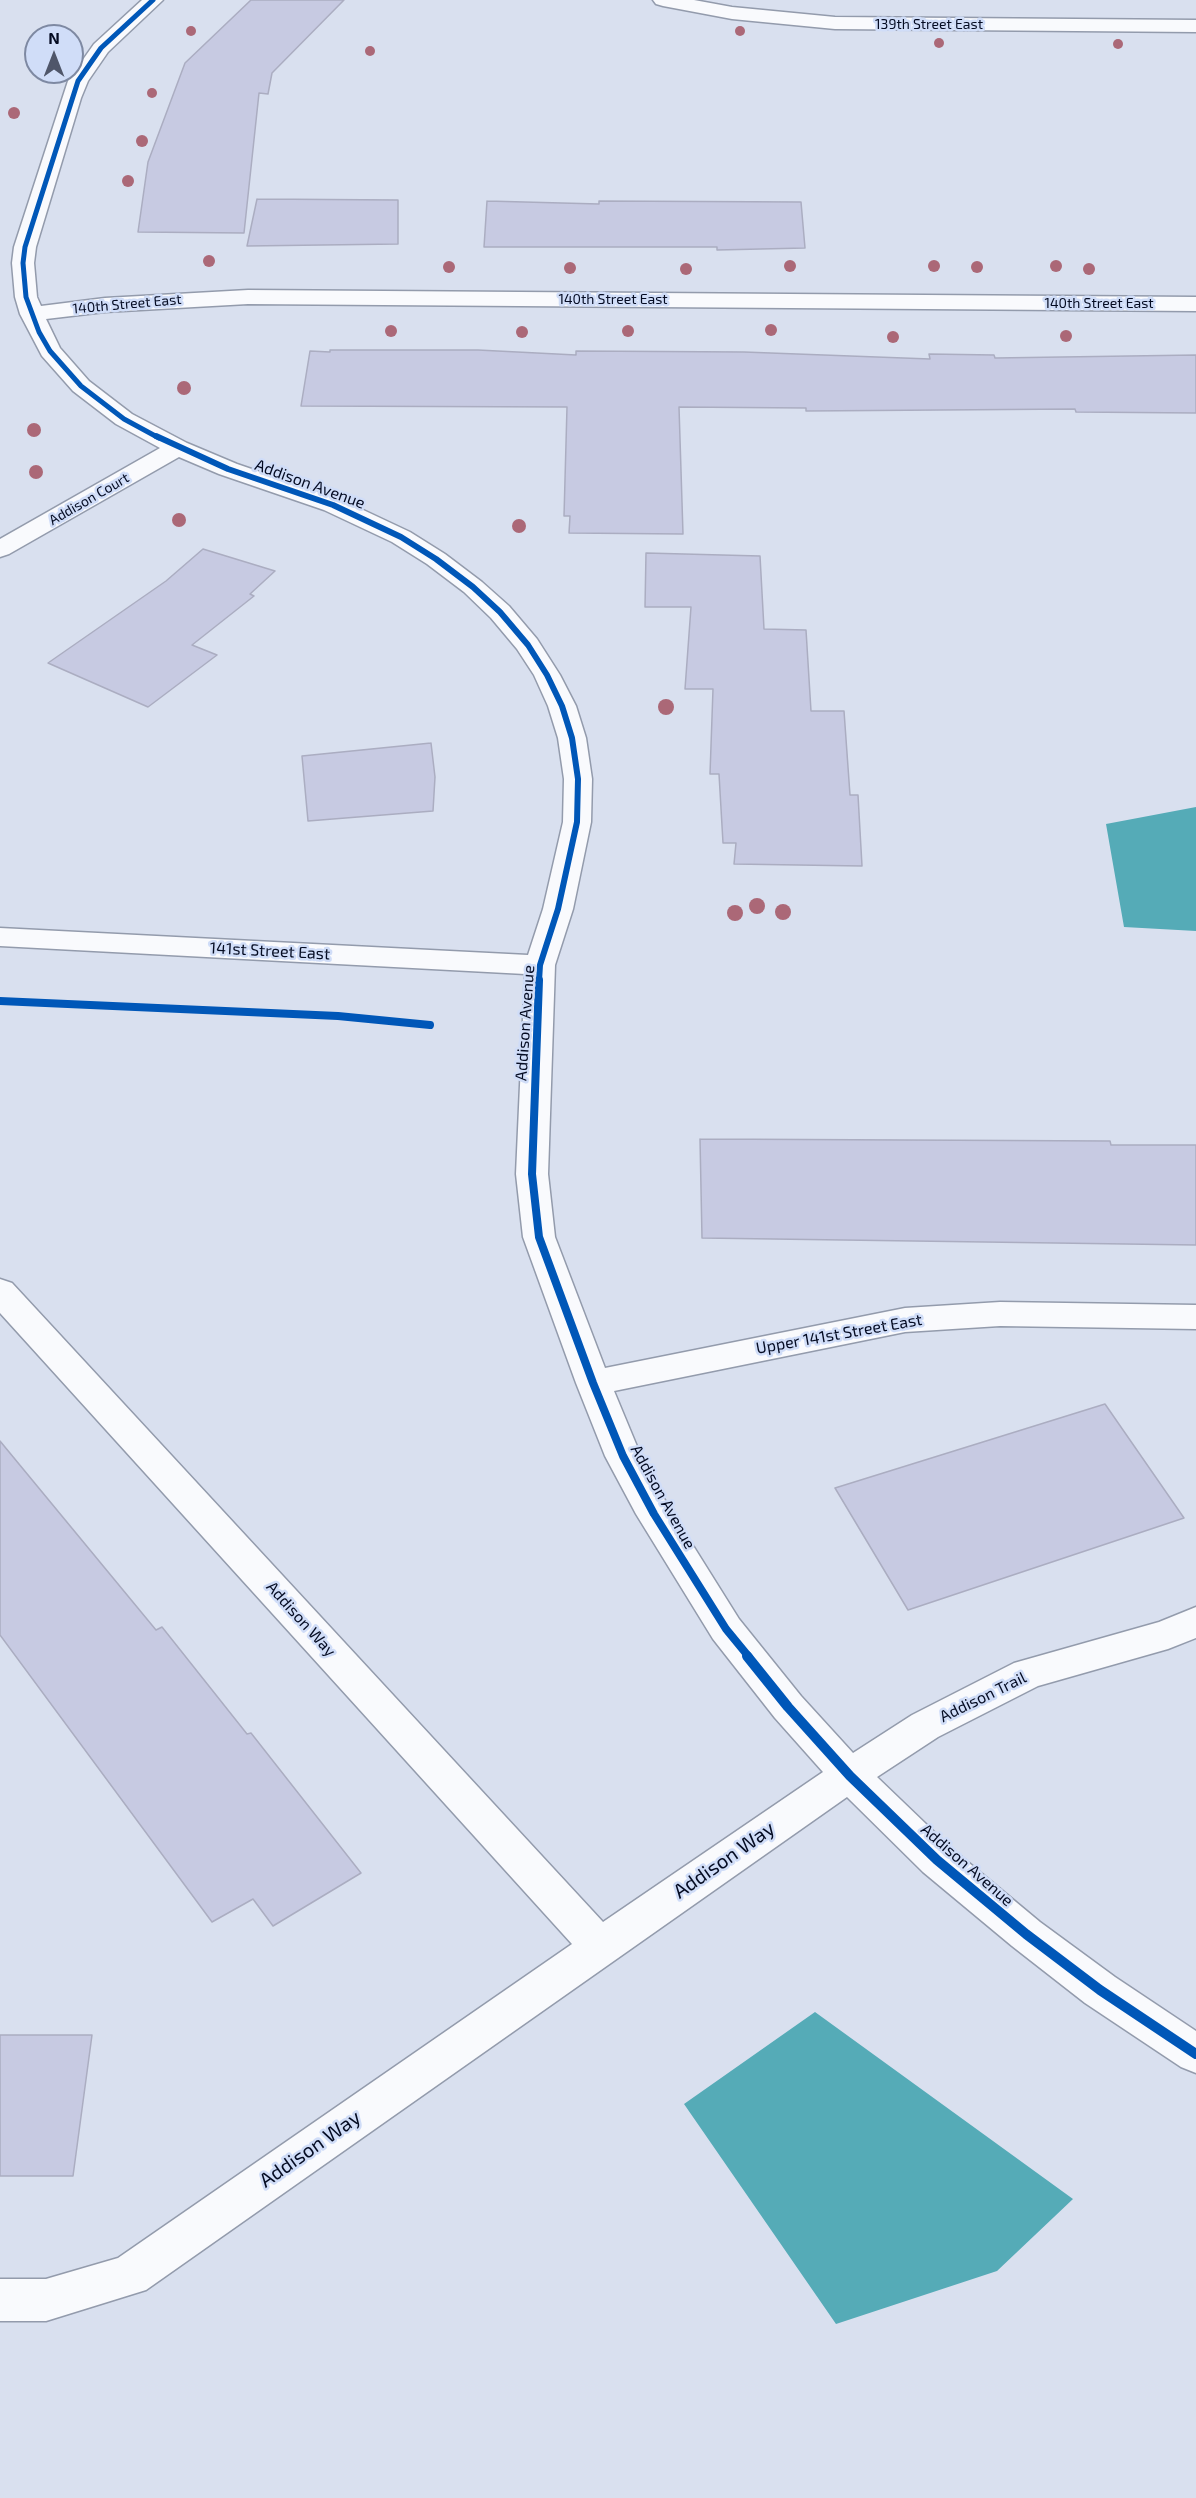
<!DOCTYPE html>
<style>
body{margin:0}
#map{position:relative;width:1196px;height:2498px;overflow:hidden;background:#d9e0ef;font-family:"Exo 2",sans-serif}
canvas{display:block}
.north{position:absolute;left:24px;top:24px;width:60px;height:60px;box-sizing:border-box;background:#d0ddf8;border:2px solid #7e89a2;border-radius:50%;rotate:0deg;font-size:16px;font-weight:700;line-height:24px;text-align:center;color:#040b22}
.north::after{content:'';display:block;margin:auto;width:21px;height:27px;background:#4f566a;clip-path:polygon(50% 0,100% 100%,50% 72%,0 100%)}
</style>
<div id="map">
<canvas width="1196" height="2498"></canvas>
<div class="north">N</div>
</div>
<script>
const g = document.querySelector('canvas').getContext('2d');
g.lineJoin = 'round';
function fill(path, color) { g.fillStyle = color; g.fill(path, 'evenodd'); }
const poly = rows => new Path2D(rows.map(r => 'M' + r).join(''));
function trace(path, color, width, dash) { g.strokeStyle = color; g.lineWidth = width; g.lineCap = dash ? 'butt' : 'round'; g.setLineDash(dash || []); g.stroke(path); }
function label(font, color, halo, rows, align = 'center') {
  g.font = font + ' "Exo 2",sans-serif'; g.lineWidth = 5; g.setLineDash([]); g.textBaseline = 'middle'; g.strokeStyle = halo; g.fillStyle = color; for (const [text, x, y, turn = 0] of rows) {
    g.save(); g.translate(x, y); g.rotate((+turn || 0) * Math.PI / 180); g.textAlign = isNaN(turn) ? turn : align; if (halo) g.strokeText(text, 0, 0); g.fillText(text, 0, 0); g.restore();
  }
}
fill(poly([
 [1196,807,1196,931,1124,927,1106,824],
 [815,2012,1073,2199,997,2271,836,2324,684,2104]
]), '#55abb7');
const building = poly([
 [251,0,344,0,272,73,268,94,259,93,244,233,138,232,148,162,185,63,251,0],
 [257,199,398,200,398,244,247,246,257,199],
 [487,201,599,204,599,201,801,202,805,248,717,250,717,247,484,247,487,201],
 [330,350,478,350,576,355,576,351,744,352,930,359,929,354,994,355,995,358,1196,355,1196,413,1076,412,1075,409,806,411,806,408,679,407,683,534,569,533,570,516,564,516,567,407,301,406,310,351,330,352,330,350],
 [203,549,275,571,250,594,254,596,192,645,217,655,148,707,48,663,166,581,203,549],
 [646,553,760,556,764,629,806,630,811,711,844,711,850,795,858,795,862,866,734,864,736,843,723,843,719,774,710,774,713,689,685,689,691,607,645,607,646,553],
 [431,743,435,777,433,811,308,821,302,756,431,743],
 [700,1139,1110,1141,1111,1145,1196,1145,1196,1245,702,1238,700,1139],
 [1105,1404,1184,1518,908,1610,835,1488,1105,1404],
 [0,1441,156,1630,162,1627,247,1734,251,1733,361,1873,273,1926,253,1899,212,1922,0,1635,0,1441],
 [0,2035,92,2035,73,2176,0,2176,0,2035]
]);
fill(building, '#c7cae2');
trace(building, '#abadc1', 1.5);
const minor = poly([
 [142,0,163,0,108,52,88,81,81,98,36,247,34,263,37,297,41,306,105,298,248,290,1196,297,1196,311,248,304,105,312,46,319,60,348,89,381,132,414,187,443,237,464,342,500,410,532,445,554,482,582,509,606,537,639,560,675,576,706,586,738,592,779,591,822,573,909,555,965,548,1174,555,1237,605,1368,905,1308,1000,1302,1196,1305,1196,1329,1000,1326,905,1332,614,1391,641,1456,667,1504,739,1619,801,1696,853,1753,912,1715,1014,1663,1159,1622,1196,1607,1196,1638,1168,1649,1038,1686,938,1737,877,1777,951,1848,1040,1922,1115,1977,1196,2031,1196,2073,1181,2067,1085,2003,1012,1946,923,1872,847,1797,146,2290,46,2321,0,2321,0,2279,46,2279,118,2258,572,1944,0,1313,0,1279,12,1283,603,1922,823,1772,775,1718,713,1639,636,1514,605,1456,576,1383,523,1237,516,1174,525,974,0,946,0,928,528,955,543,909,563,822,564,779,558,738,548,706,534,675,517,649,491,618,464,592,427,564,392,542,324,510,219,474,179,457,9,554,0,557,0,539,160,448,116,424,73,391,42,356,20,314,15,297,12,263,14,247,68,81,94,44,142,0],
 [653,0,694,0,732,7,835,17,1196,20,1196,32,835,29,732,19,663,6,656,4,653,0]
]);
trace(minor, '#939bac', 3);
fill(minor, '#f9fafd');
trace(poly([
 [153,0,101,48,78,81,25,247,23,263,26,297,39,332,50,351,81,386,124,419,159,438]
]), '#0057b8', 5);
trace(poly([
 [156,436,228,469,333,505,401,537,436,559,473,587,500,612,528,645,547,675,562,706,572,738,578,779,577,822,558,909,540,965,539,981]
]), '#0057b8', 6);
trace(poly([
 [539,980,532,1174,539,1237,593,1383,623,1456,654,1514,726,1629,749,1657],
 [0,1001,338,1016,430,1025]
]), '#0057b8', 8);
trace(poly([
 [747,1656,788,1707,850,1776,937,1860,1026,1934,1100,1990,1196,2054]
]), '#0057b8', 10);
g.fillStyle = '#ab6877';
for (const [x, y, r] of [
 [191,31,5],
 [740,31,5],
 [939,43,5],
 [1118,44,5],
 [370,51,5],
 [152,93,5],
 [14,113,6],
 [142,141,6],
 [128,181,6],
 [209,261,6],
 [790,266,6],
 [934,266,6],
 [1056,266,6],
 [449,267,6],
 [977,267,6],
 [570,268,6],
 [686,269,6],
 [1089,269,6],
 [771,330,6],
 [391,331,6],
 [628,331,6],
 [522,332,6],
 [1066,336,6],
 [893,337,6],
 [184,388,7],
 [34,430,7],
 [36,472,7],
 [179,520,7],
 [519,526,7],
 [666,707,8],
 [757,906,8],
 [783,912,8],
 [735,913,8]
]) { g.beginPath(); g.arc(x, y, r, 0, 2 * Math.PI); g.fill(); }
label('14px', '#040b22', '#d0ddf8', [
 ["139th Street East",929,24],
 ["140th Street East",613,299],
 ["140th Street East",1099,303],
 ["140th Street East",127,304,-5],
 ["Addison Court",89,499,-30]
]);
label('16px', '#040b22', '#d0ddf8', [
 ["Addison Avenue",310,484,20],
 ["141st Street East",270,951,3],
 ["Addison Avenue",525,1023,-86],
 ["Upper 141st Street East",839,1334,-10],
 ["Addison Avenue",663,1497,61],
 ["Addison Way",301,1619,48],
 ["Addison Trail",983,1697,-26],
 ["Addison Avenue",967,1865,41]
]);
label('20px', '#040b22', '#d0ddf8', [
 ["Addison Way",724,1860,-35],
 ["Addison Way",310,2149,-35]
]);
</script>
